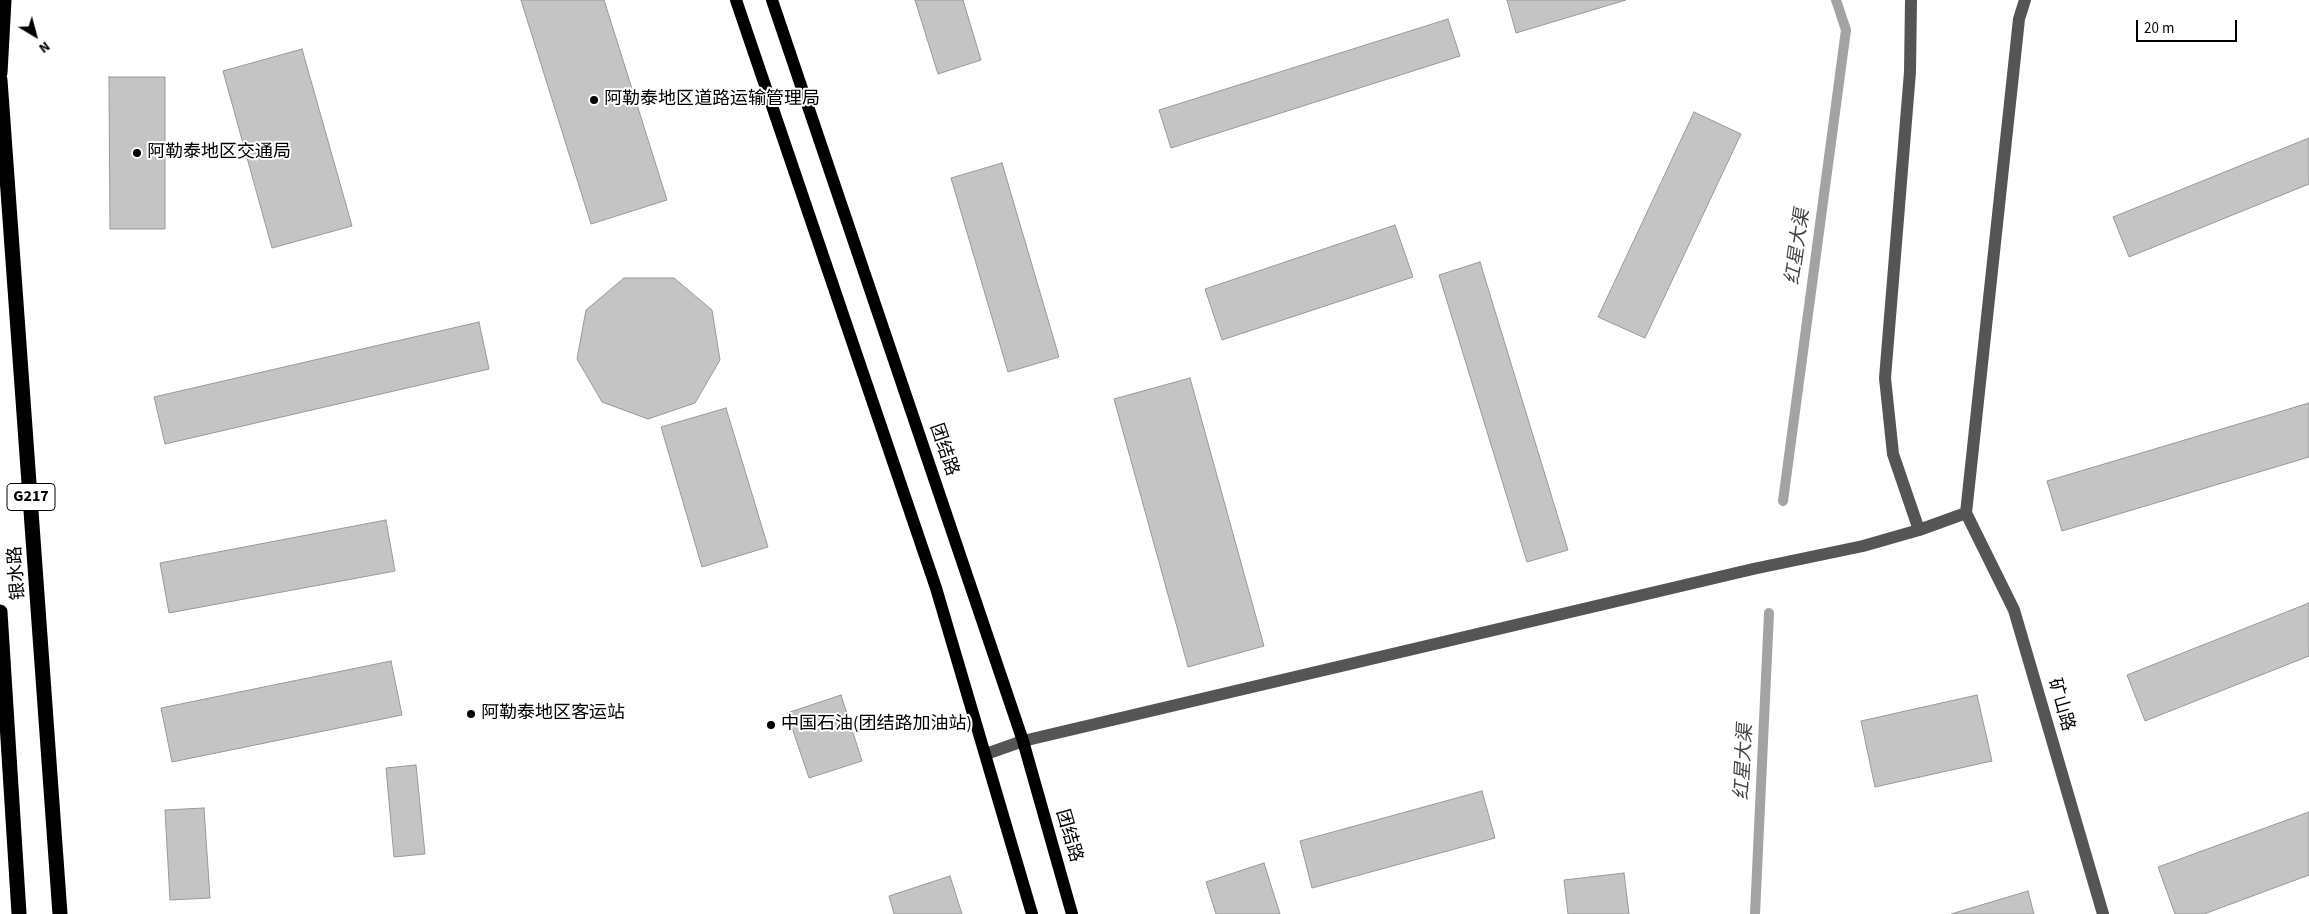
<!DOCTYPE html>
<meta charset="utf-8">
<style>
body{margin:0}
#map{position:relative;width:2309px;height:914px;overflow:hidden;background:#fff;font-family:"Source Sans 3",sans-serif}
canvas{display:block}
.north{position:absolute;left:10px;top:10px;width:50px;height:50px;-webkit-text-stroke:4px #fff;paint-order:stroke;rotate:143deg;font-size:14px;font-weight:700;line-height:20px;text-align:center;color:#000}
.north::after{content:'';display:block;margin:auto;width:18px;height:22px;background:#000;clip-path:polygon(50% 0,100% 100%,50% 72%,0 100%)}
.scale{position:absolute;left:2136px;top:20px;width:101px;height:22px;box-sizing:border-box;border:2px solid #000;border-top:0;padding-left:6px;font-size:15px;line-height:18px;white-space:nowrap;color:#000;-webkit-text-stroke:4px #fff;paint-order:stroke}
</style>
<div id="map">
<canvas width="2309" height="914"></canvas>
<div class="north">N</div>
<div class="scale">20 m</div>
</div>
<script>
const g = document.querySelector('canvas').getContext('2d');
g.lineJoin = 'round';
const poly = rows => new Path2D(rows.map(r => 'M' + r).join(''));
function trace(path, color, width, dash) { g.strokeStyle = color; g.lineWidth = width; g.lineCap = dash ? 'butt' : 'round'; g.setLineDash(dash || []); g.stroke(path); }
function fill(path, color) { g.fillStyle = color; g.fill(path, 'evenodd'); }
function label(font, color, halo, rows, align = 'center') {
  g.font = font + ' "Source Sans 3","Noto Sans SC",sans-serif'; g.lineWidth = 4; g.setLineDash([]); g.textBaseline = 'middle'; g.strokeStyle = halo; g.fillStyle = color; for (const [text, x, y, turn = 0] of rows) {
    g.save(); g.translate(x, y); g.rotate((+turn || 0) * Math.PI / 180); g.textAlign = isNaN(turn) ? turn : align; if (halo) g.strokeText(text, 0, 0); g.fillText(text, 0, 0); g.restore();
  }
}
trace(poly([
 [1783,501,1846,30,1836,0],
 [1755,914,1769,613]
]), '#a3a3a3', 10);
const building = poly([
 [521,0,604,0,667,200,591,224,521,0],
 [915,0,963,0,981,60,938,74,915,0],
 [1507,0,1626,0,1516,33,1507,0],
 [1448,19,1460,56,1171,148,1159,110,1448,19],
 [302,49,352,226,272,248,223,71,302,49],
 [109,77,165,77,165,229,110,229,109,77],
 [1694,112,1741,134,1645,338,1598,317,1694,112],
 [2309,138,2309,184,2129,257,2113,217,2309,138],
 [1002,163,1059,357,1008,372,951,178,1002,163],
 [1395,225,1413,277,1222,340,1205,289,1395,225],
 [1480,262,1568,550,1527,562,1439,275,1480,262],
 [624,278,674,278,712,310,720,360,695,403,648,419,602,402,577,359,586,310,624,278],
 [479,322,489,369,165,444,154,397,479,322],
 [1190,378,1264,646,1188,667,1114,399,1190,378],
 [2309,403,2309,457,2062,531,2047,481,2309,403],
 [726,408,768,547,702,567,661,427,726,408],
 [386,520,395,571,169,613,160,563,386,520],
 [2309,603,2309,656,2145,721,2127,675,2309,603],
 [391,661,402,715,172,762,161,708,391,661],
 [841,695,862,761,809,778,787,713,841,695],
 [1977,695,1992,761,1875,787,1861,721,1977,695],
 [416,765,425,854,394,857,386,768,416,765],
 [1482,791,1495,838,1312,888,1300,841,1482,791],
 [204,808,210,898,170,900,165,810,204,808],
 [2309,812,2309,875,2204,914,2175,914,2158,867,2309,812],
 [1264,863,1280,914,1216,914,1206,882,1264,863],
 [1624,873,1629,914,1568,914,1564,880,1624,873],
 [950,876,962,914,894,914,889,896,950,876],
 [2028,891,2034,914,1951,914,2028,891]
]);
fill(building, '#c4c4c4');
trace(building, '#999', 1);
trace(poly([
 [1911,0,1910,72,1885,378,1893,454,1919,530],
 [1966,513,2014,610,2103,914],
 [986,754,1023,741,1753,569,1863,546,1919,530,1966,513,2019,19,2025,0]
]), '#555', 12);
trace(poly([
 [736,0,936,588,1032,914],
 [772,0,1023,741,1072,914]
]), '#000', 12);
trace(poly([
 [0,73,4,0],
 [0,80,60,914],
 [0,612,19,914]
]), '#000', 15);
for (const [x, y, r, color] of [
 [594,100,5,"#000"],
 [137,153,5,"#000"],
 [471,714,5,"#000"],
 [771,725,5,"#000"]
]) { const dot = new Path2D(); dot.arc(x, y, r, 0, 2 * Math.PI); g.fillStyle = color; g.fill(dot); trace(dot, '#fff', 2); }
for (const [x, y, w] of [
 [31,497,48]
]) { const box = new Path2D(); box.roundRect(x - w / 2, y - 13.5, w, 27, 4); g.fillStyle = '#fff'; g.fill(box); trace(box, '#000', 1); }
label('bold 16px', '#000', null, [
 ["G217",31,497]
]);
label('18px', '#000', '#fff', [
 ["阿勒泰地区道路运输管理局",604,100],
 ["阿勒泰地区交通局",147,153],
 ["阿勒泰地区客运站",481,714],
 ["中国石油(团结路加油站)",781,725]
], 'left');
label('18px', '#000', '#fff', [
 ["团结路",943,450,71],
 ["银水路",18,573,-94],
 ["矿山路",2060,705,74],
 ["团结路",1068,836,74]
]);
label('italic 19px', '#444', '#fff', [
 ["红星大渠",1799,247,-82],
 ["红星大渠",1745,762,-87]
]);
</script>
